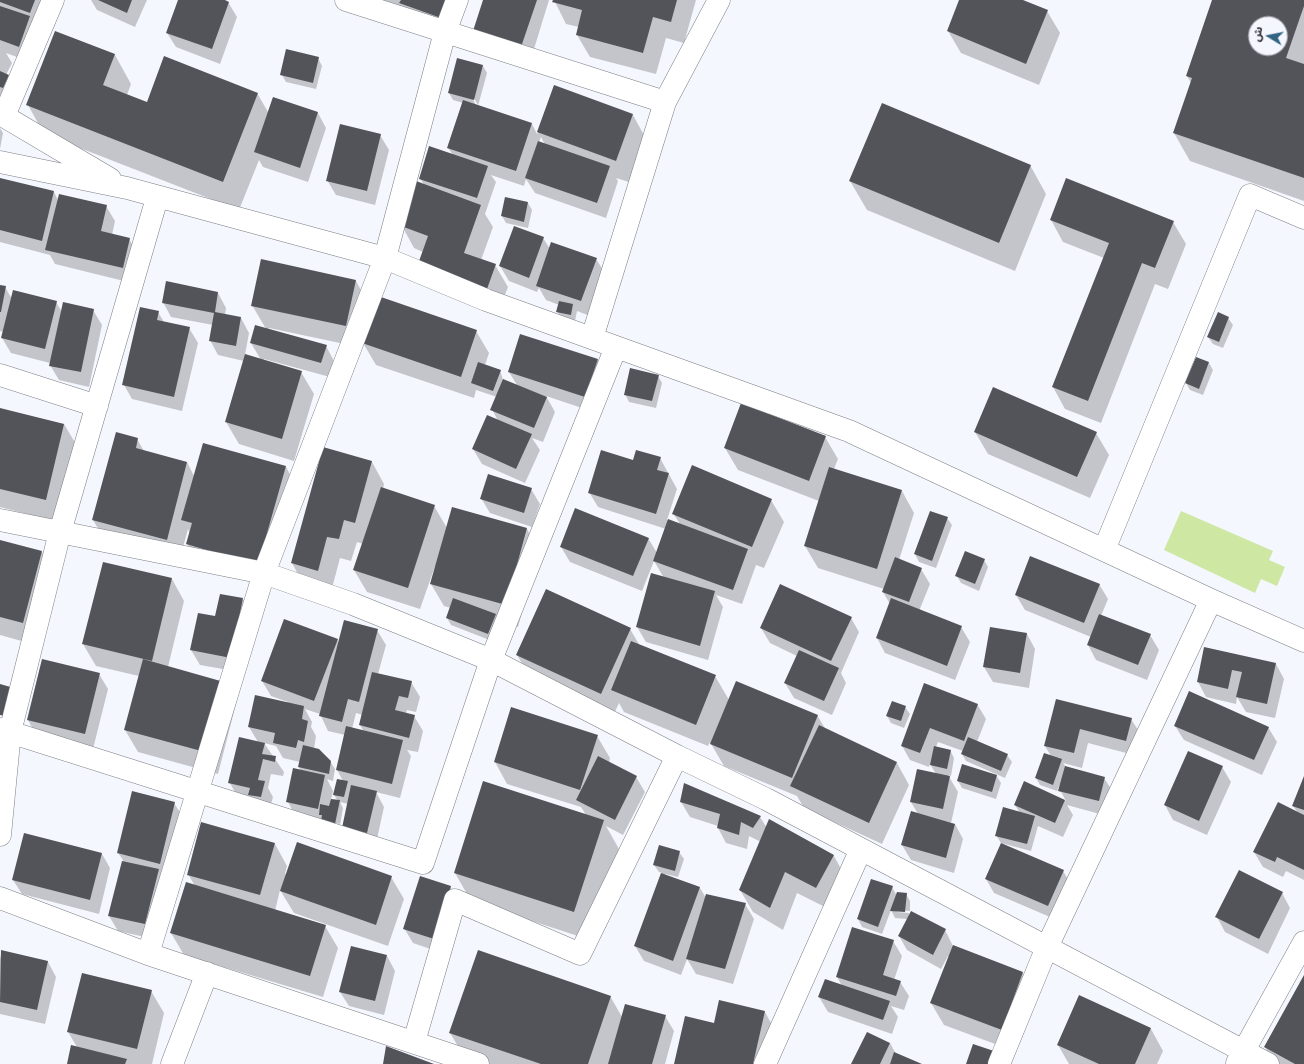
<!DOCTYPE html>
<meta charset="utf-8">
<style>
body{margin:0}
#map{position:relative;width:1304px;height:1064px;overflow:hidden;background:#f5f7fe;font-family:"Crimson Pro","Noto Sans Arabic",serif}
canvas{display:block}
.north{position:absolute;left:1248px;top:16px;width:40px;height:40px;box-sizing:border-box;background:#f5f7fe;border:1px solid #9fa1a6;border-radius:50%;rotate:280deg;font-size:11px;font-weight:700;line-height:16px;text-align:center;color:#1f2022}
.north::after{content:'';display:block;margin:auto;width:14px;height:18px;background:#326482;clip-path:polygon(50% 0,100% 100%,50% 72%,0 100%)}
</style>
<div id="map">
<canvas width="1304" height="1064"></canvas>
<div class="north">ش</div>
</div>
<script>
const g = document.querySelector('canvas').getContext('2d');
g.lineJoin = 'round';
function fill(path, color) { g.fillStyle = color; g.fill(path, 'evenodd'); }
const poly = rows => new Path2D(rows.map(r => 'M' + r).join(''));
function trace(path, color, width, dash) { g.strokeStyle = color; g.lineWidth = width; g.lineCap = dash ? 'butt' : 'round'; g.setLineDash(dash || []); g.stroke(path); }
fill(poly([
 [1181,511,1273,551,1269,560,1285,567,1277,586,1261,579,1255,593,1164,550]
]), '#cee7a2');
fill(poly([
 [0,0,60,0,28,61,6,53,12,63,6,75,17,90,12,102,0,97],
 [91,0,147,0,135,27,97,10],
 [179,0,222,0,228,2,237,17,220,64,176,47,167,33],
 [369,0,461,0,450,32],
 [484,0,549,0,530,62],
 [554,0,696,0,684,43,666,38,656,74,590,57,577,35,579,27,566,24],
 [960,0,1021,0,1047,11,1060,33,1039,85,961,53,948,31],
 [1213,0,1304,0,1304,201,1190,161,1174,133,1191,83,1187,76],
 [1256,24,1280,24,1280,48,1256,48],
 [56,32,115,55,131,84,127,95,147,103,257,93,268,112,273,98,318,113,326,128,308,182,263,167,259,160,239,210,44,134,28,105],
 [318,58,322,66,316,89,286,82,282,75],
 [483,66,487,73,478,106,532,124,537,134,554,87,633,115,645,137,629,182,616,178,618,181,606,218,535,193,526,179,524,186,491,175,496,182,485,214,493,227,481,260,495,265,508,287,499,310,423,252,414,248,402,226,424,185,420,178,453,155,448,148,463,103,453,100,449,93],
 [472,95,478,105,476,105,471,96],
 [541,137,543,141,545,144,539,142],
 [0,128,3,133,0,149],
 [380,135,389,150,375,205,336,195,327,180],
 [1030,165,1046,194,1015,271,867,210,850,181],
 [0,179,54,192,58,200,106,206,115,221,112,235,129,239,138,254,132,283,55,264,50,255,0,242],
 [506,198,528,203,532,210,528,228,506,223,502,216],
 [1051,220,1173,222,1186,244,1168,289,1155,284,1101,423,1065,409,1053,387,1104,258,1063,242],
 [543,238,550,249,596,259,605,273,590,316,577,311,575,321,562,319,557,311,559,305,546,300,539,288,537,292,509,281,500,266],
 [356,281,368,303,359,347,269,328,268,330,326,346,334,361,330,377,264,359,263,361,301,372,314,394,294,461,239,444,226,422,244,361,218,355,210,340,213,325,171,317,163,302,218,293,226,308,225,315,241,318,249,333,245,355,261,360,251,343,266,329,252,305],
 [0,286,5,287,12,299,56,302,62,312,93,310,102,325,89,387,59,380,50,365,50,363,11,353,2,338,4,332,0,331],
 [158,312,164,322,189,328,198,343,182,411,132,399,124,385],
 [1228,318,1233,325,1223,348,1213,344,1208,337],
 [476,331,489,353,485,365,500,370,503,380,517,385,509,372,597,359,606,374,594,412,546,396,555,412,543,442,532,438,540,450,525,483,482,464,473,449,498,421,492,409,497,397,476,390,474,398,376,365,363,343],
 [1197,358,1209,363,1213,370,1203,395,1190,390,1186,383],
 [658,376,662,383,656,408,629,402,625,394],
 [0,409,64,424,77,446,58,522,0,507],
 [975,432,1096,433,1109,455,1090,498,988,454],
 [825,437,838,459,834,469,902,491,914,513,899,560,921,569,930,584,919,611,961,627,970,642,955,680,885,653,877,638,890,604,883,592,884,589,818,568,805,546,819,501,738,470,725,448],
 [137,439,144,451,187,462,194,476,204,444,286,467,298,489,271,586,200,566,187,544,190,534,188,529,179,562,106,542,93,520],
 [323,449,372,462,384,484,383,489,434,506,447,528,527,529,539,551,518,627,500,622,492,641,451,625,447,618,451,608,444,606,431,584,436,566,435,566,420,609,367,592,354,570,363,544,357,542,351,561,340,558,331,592,304,585,292,563],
 [660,458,677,489,667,520,680,524,673,513,771,500,784,522,764,568,756,565,742,604,716,595,723,607,708,660,646,642,637,627,664,578,654,561,642,591,570,562,561,547,648,538,657,553,666,529,598,507,589,492,634,461],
 [531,489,540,504,532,527,490,513,481,498],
 [931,512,947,518,952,525,936,568,919,562,915,554],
 [0,541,42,552,54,574,36,645,0,635],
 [984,560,988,567,979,591,961,583,957,576],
 [104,563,172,579,184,601,168,667,223,682,236,704,218,774,138,752,125,730,139,676,96,666,83,644],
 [1099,584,1108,599,1101,616,1150,635,1159,650,1147,680,1096,660,1088,645,1091,637,1025,610,1016,595],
 [243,599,251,614,240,672,200,665,191,650,216,617],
 [851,618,859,632,841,673,846,683,832,715,794,698,785,683,797,656,770,643,761,628],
 [991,628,1027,634,1035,649,1029,688,993,682,984,667],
 [630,629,640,646,715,676,729,700,817,715,826,730,897,763,909,785,882,844,804,808,797,796,724,766,710,742,708,746,624,712,619,703,613,716,530,677,517,655],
 [377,630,386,645,378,674,411,682,420,697,416,712,407,710,406,714,414,716,423,731,418,752,407,750,411,756,400,798,376,792,384,807,375,848,351,843,348,804,340,802,343,808,339,831,296,817,288,802,301,771,299,767,300,762,283,758,276,746,264,743,284,772,283,776,271,774,268,788,273,797,269,812,238,798,230,783,258,742,249,727,288,702,271,696,262,681,337,640,339,644],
 [305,709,320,714,328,731,345,735,337,770,343,781,334,795,338,801,331,800,333,791,327,779,333,781,335,769,330,761,314,749,316,736,311,727,312,722],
 [356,713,363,715,360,725,364,732,352,729],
 [327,821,340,824,339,826],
 [1205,649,1276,664,1284,679,1275,718,1246,712,1237,697,1236,704,1206,697,1198,682],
 [99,674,108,689,93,749,36,735,28,720],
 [925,684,977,704,986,719,977,742,1007,755,1012,762,1005,778,966,761,962,754,963,751,938,742,936,747,950,750,954,758,951,776,948,775,958,792,951,823,955,824,963,839,954,873,911,860,902,845,912,812,918,814,911,802,936,774,930,764,929,767,910,760,902,746],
 [1057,700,1131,719,1140,733,1134,755,1088,743,1082,768,1063,763,1066,767,1104,778,1113,792,1107,816,1067,805,1073,815,1063,837,1038,826,1031,851,1001,843,996,835,1020,813,1015,805,1025,783,1066,801,1060,790,1061,784,1060,784,1057,791,1040,785,1036,778,1051,756,1045,746],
 [905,707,910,714,904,728,891,723,887,716],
 [1175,726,1268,727,1277,742,1262,775,1184,740],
 [597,736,610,758,609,763,636,777,645,792,623,835,606,826,619,849,590,940,471,901,455,873,586,815,581,807,507,784,495,762],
 [1188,752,1222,767,1231,782,1207,835,1173,820,1165,805],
 [996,775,1001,783,996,799,962,788,958,781],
 [1304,779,1304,880,1286,871,1283,877,1263,867,1254,852,1298,813,1293,806],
 [685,784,760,817,767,828,770,820,834,856,846,878,829,909,797,893,783,930,753,912,740,890,761,842,749,836,747,849,726,843,718,828,718,826,690,817,681,802],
 [174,803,183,817,154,939,118,931,109,916,123,860,118,853],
 [275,844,287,866,285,874,391,877,404,899,388,946,294,913,280,890,275,911,325,926,338,948,323,997,184,955,171,933,195,886,188,874],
 [679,852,684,859,678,877,665,874,665,875,700,888,706,898,745,904,754,919,733,984,696,974,687,959,681,975,644,961,635,946,662,873,659,872,654,865],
 [102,854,110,868,99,914,22,894,13,880],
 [1063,871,1072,886,1057,920,994,893,986,879],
 [450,886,459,901,442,953,413,943,404,928],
 [892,887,897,896,906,894,910,901,910,911,897,910,897,912,909,913,909,915,945,930,953,946,1023,973,1035,995,1014,1051,944,1025,931,1003,949,957,948,956,941,969,907,950,899,936,907,919,895,918,891,910,882,934,862,927,858,919],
 [1282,893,1290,908,1268,954,1225,932,1217,917],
 [893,941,902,956,894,980,900,982,909,996,904,1010,891,1006,898,1017,892,1034,828,1012,819,997,842,986,837,977],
 [2,951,48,962,56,977,45,1024,0,1014,0,959],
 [387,956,395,971,384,1015,349,1006,340,992],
 [82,974,151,991,164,1013,152,1064,68,1064,77,1047,68,1032],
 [1304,978,1304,1064,1275,1064,1265,1047],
 [610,996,622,1017,665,1016,674,1031,665,1064,475,1064,467,1061,450,1033],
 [765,1012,777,1034,770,1064,675,1064,714,1024],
 [1151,1029,1163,1051,1157,1064,1069,1064,1058,1045],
 [890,1043,896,1054,920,1064,852,1064]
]), '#0003');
fill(poly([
 [0,0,35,0,30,13,0,2],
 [98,0,132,0,127,13],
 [178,0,225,0,229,2,212,49,166,33],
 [401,0,448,0,441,18,399,3],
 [483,0,537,0,521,47,473,31],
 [553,0,677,0,671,22,653,17,643,53,576,35,582,10,552,2],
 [959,0,1023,0,1048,10,1026,64,947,31],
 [1212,0,1304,0,1304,6,1286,58,1304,64,1304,178,1173,133,1192,78,1186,76],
 [1256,24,1280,24,1280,48,1256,48],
 [0,6,30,16,19,47,0,40],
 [55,31,115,54,103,85,147,102,164,56,258,93,223,182,26,105],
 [286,49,319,57,313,83,280,75],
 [457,58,483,65,474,100,448,93],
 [0,71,9,75,3,88,0,87],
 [554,85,633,114,616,161,537,132],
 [273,97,318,112,300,168,254,152],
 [463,100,532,123,516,171,447,148],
 [882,103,1031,165,999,243,849,181],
 [340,124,381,134,367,191,326,181],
 [538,141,610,166,597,203,525,178],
 [429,146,488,166,477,198,419,179],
 [0,178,54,191,42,241,0,230],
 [1066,178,1174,221,1155,268,1142,263,1088,401,1052,387,1109,243,1050,220],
 [416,181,481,205,464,253,496,264,487,289,418,264,428,236,401,226],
 [59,194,107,205,101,231,130,238,123,268,45,250],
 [505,197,528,202,524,222,501,216],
 [514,226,544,237,529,278,499,266],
 [551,242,597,258,581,301,536,286],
 [261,259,356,280,346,326,251,306],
 [166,281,218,292,215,312,241,317,236,346,209,341,214,313,162,303],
 [0,285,6,286,1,312,0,312],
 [13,290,57,301,45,349,1,338],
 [378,296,477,330,461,377,362,343],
 [559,301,573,304,571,315,556,312],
 [63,302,94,309,81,372,49,366],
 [140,307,159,311,157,320,190,327,174,397,122,385],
 [1218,312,1229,317,1219,342,1207,337],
 [255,325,327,345,321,363,250,343],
 [520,334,598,359,585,397,508,372],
 [245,354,302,371,282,439,225,422],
 [1196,357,1209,362,1199,389,1185,383],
 [478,362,501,370,493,391,471,383],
 [630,368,659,375,652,401,624,395],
 [503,379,547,397,534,428,490,410],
 [993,387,1097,432,1077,477,974,432],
 [741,403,826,436,809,481,724,448],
 [0,408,64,424,46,500,0,489],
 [487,415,532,434,516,469,472,449],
 [116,432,138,438,136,448,187,462,167,540,92,520],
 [203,443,286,466,258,565,186,544,192,523,181,520],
 [323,447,372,461,355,523,344,520,339,539,327,537,318,571,291,563],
 [601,450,633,460,636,450,661,457,657,470,669,473,656,514,588,493],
 [692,465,772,499,752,547,672,514],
 [829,467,902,490,877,569,804,546],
 [488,474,532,488,524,513,480,499],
 [381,487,435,505,408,588,353,570],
 [452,507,527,528,506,605,430,584],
 [575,508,649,538,633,576,560,547],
 [930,511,948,517,932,561,914,554],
 [668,519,748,549,733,590,653,561],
 [0,540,42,551,23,623,0,617],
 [965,551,985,559,975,584,955,576],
 [1030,556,1100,584,1084,623,1015,595],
 [895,557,922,568,909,602,882,592],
 [103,562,172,578,152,661,82,644],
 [651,573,715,591,700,646,636,627],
 [780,584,852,617,831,661,760,628],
 [546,589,631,628,601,694,516,655],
 [220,594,243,598,231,658,190,650,198,613,215,616],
 [453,598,496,614,488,634,446,618],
 [891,598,962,626,947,666,876,638],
 [1099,614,1151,634,1138,665,1087,645],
 [284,619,338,639,314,701,261,681],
 [344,620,378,629,359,702,348,699,342,722,319,716],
 [990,627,1027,633,1020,673,983,667],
 [631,641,716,675,696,725,611,690],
 [1204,647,1276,663,1267,704,1236,697,1242,672,1232,670,1228,689,1197,682],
 [799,650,839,668,824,701,784,683],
 [42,659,100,673,85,734,27,720],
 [143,659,224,682,205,752,124,730],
 [372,672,412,681,408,698,399,696,395,710,415,715,409,738,359,725],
 [736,681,818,715,792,778,710,744],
 [924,683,978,704,964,741,930,728,920,753,901,746],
 [0,684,14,688,5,716,0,715],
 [1189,691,1269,727,1254,760,1174,726],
 [255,695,304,706,302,719,308,721,304,742,298,740,296,748,273,743,275,733,248,727],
 [1056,699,1132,718,1126,741,1080,729,1074,753,1044,746],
 [892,701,906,706,901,721,886,716],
 [511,707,598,735,580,790,494,762],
 [819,725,897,762,869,823,790,786],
 [346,726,403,740,392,784,336,770],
 [239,737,265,743,262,754,276,756,275,762,263,759,258,780,265,781,261,797,248,795,250,788,228,783],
 [968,737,1008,754,1001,771,961,754],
 [303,745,319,749,331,761,329,774,298,767],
 [934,746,951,750,947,769,930,765],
 [1188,751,1223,766,1199,821,1164,805],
 [1044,753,1062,759,1053,785,1035,778],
 [598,756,637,776,615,820,576,800],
 [962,764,997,775,992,792,957,781],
 [1065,766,1105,777,1099,801,1058,791],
 [293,768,325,775,318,809,286,802],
 [917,769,950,776,943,809,910,802],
 [1304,776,1304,810,1292,806],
 [337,779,348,781,344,797,333,795],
 [483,781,604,820,574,912,454,873],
 [1024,781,1065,800,1055,823,1014,805],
 [684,783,761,816,753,828,741,822,739,835,717,828,720,814,680,802],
 [351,785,377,791,367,833,342,828],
 [132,791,175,802,160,864,117,853],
 [331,799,340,800,335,824,321,821,322,815,319,815,320,804,329,806],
 [1278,802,1304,815,1304,870,1277,857,1275,862,1253,852],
 [1003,807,1035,816,1027,844,995,836],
 [911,811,955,824,946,858,901,845],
 [769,819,834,855,816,888,785,872,770,908,739,890],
 [201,822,275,843,260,895,187,875],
 [24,833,102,853,90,900,12,880],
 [297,842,392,876,376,925,280,891],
 [1001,843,1064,870,1048,906,985,879],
 [659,845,680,851,675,871,653,865],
 [122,861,159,869,145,924,108,916],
 [1239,870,1283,892,1259,939,1215,917],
 [661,873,700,887,673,961,634,946],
 [420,876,451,886,434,939,403,929],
 [871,879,893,886,878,927,857,919],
 [186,882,326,925,310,976,170,933],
 [897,892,907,893,905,912,890,911],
 [706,894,746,903,725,969,686,959],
 [911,911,946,929,933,955,898,936],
 [852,927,894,940,883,975,901,981,896,996,836,977],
 [953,945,1023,972,1002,1030,930,1003],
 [351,946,387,955,375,1001,339,992],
 [1,950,48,961,37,1010,0,1002],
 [478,950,611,996,588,1064,541,1064,449,1033],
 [82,973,152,990,137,1049,67,1032],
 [1304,975,1304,1064,1295,1064,1264,1047],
 [825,979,890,1001,883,1020,818,997],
 [1079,995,1151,1028,1135,1064,1099,1064,1057,1045],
 [719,1000,765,1011,753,1064,674,1064,685,1016,714,1023],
 [625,1004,666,1015,652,1064,608,1064],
 [867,1032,890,1043,880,1064,851,1064],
 [973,1044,994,1051,990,1064,966,1064],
 [71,1045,127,1059,125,1064,67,1064],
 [386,1046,434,1064,383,1064],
 [894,1052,922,1064,890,1064]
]), '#52545a');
const street = poly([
 [346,0,665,102],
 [0,114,110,179],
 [4,116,53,0],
 [0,162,127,188,385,258,486,300,849,431,1211,600,1304,641],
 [592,338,665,102,719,0],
 [0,375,97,406],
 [0,520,264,573,353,604,491,660,677,756,766,799,1268,1064],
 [1104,550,1250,195,1304,218],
 [0,729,423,863,491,660,616,347],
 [0,835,10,732,60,532,157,198],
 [0,898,148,954,478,1064],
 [148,954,264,573,385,258,445,32,457,0],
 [414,1042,455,900,580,954,677,756],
 [1237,1063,1304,942],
 [172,1064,207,973],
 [765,1064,861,849],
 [999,1064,1047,947,1211,600]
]);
trace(street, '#7c7e84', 23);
trace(street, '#fff', 22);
</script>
